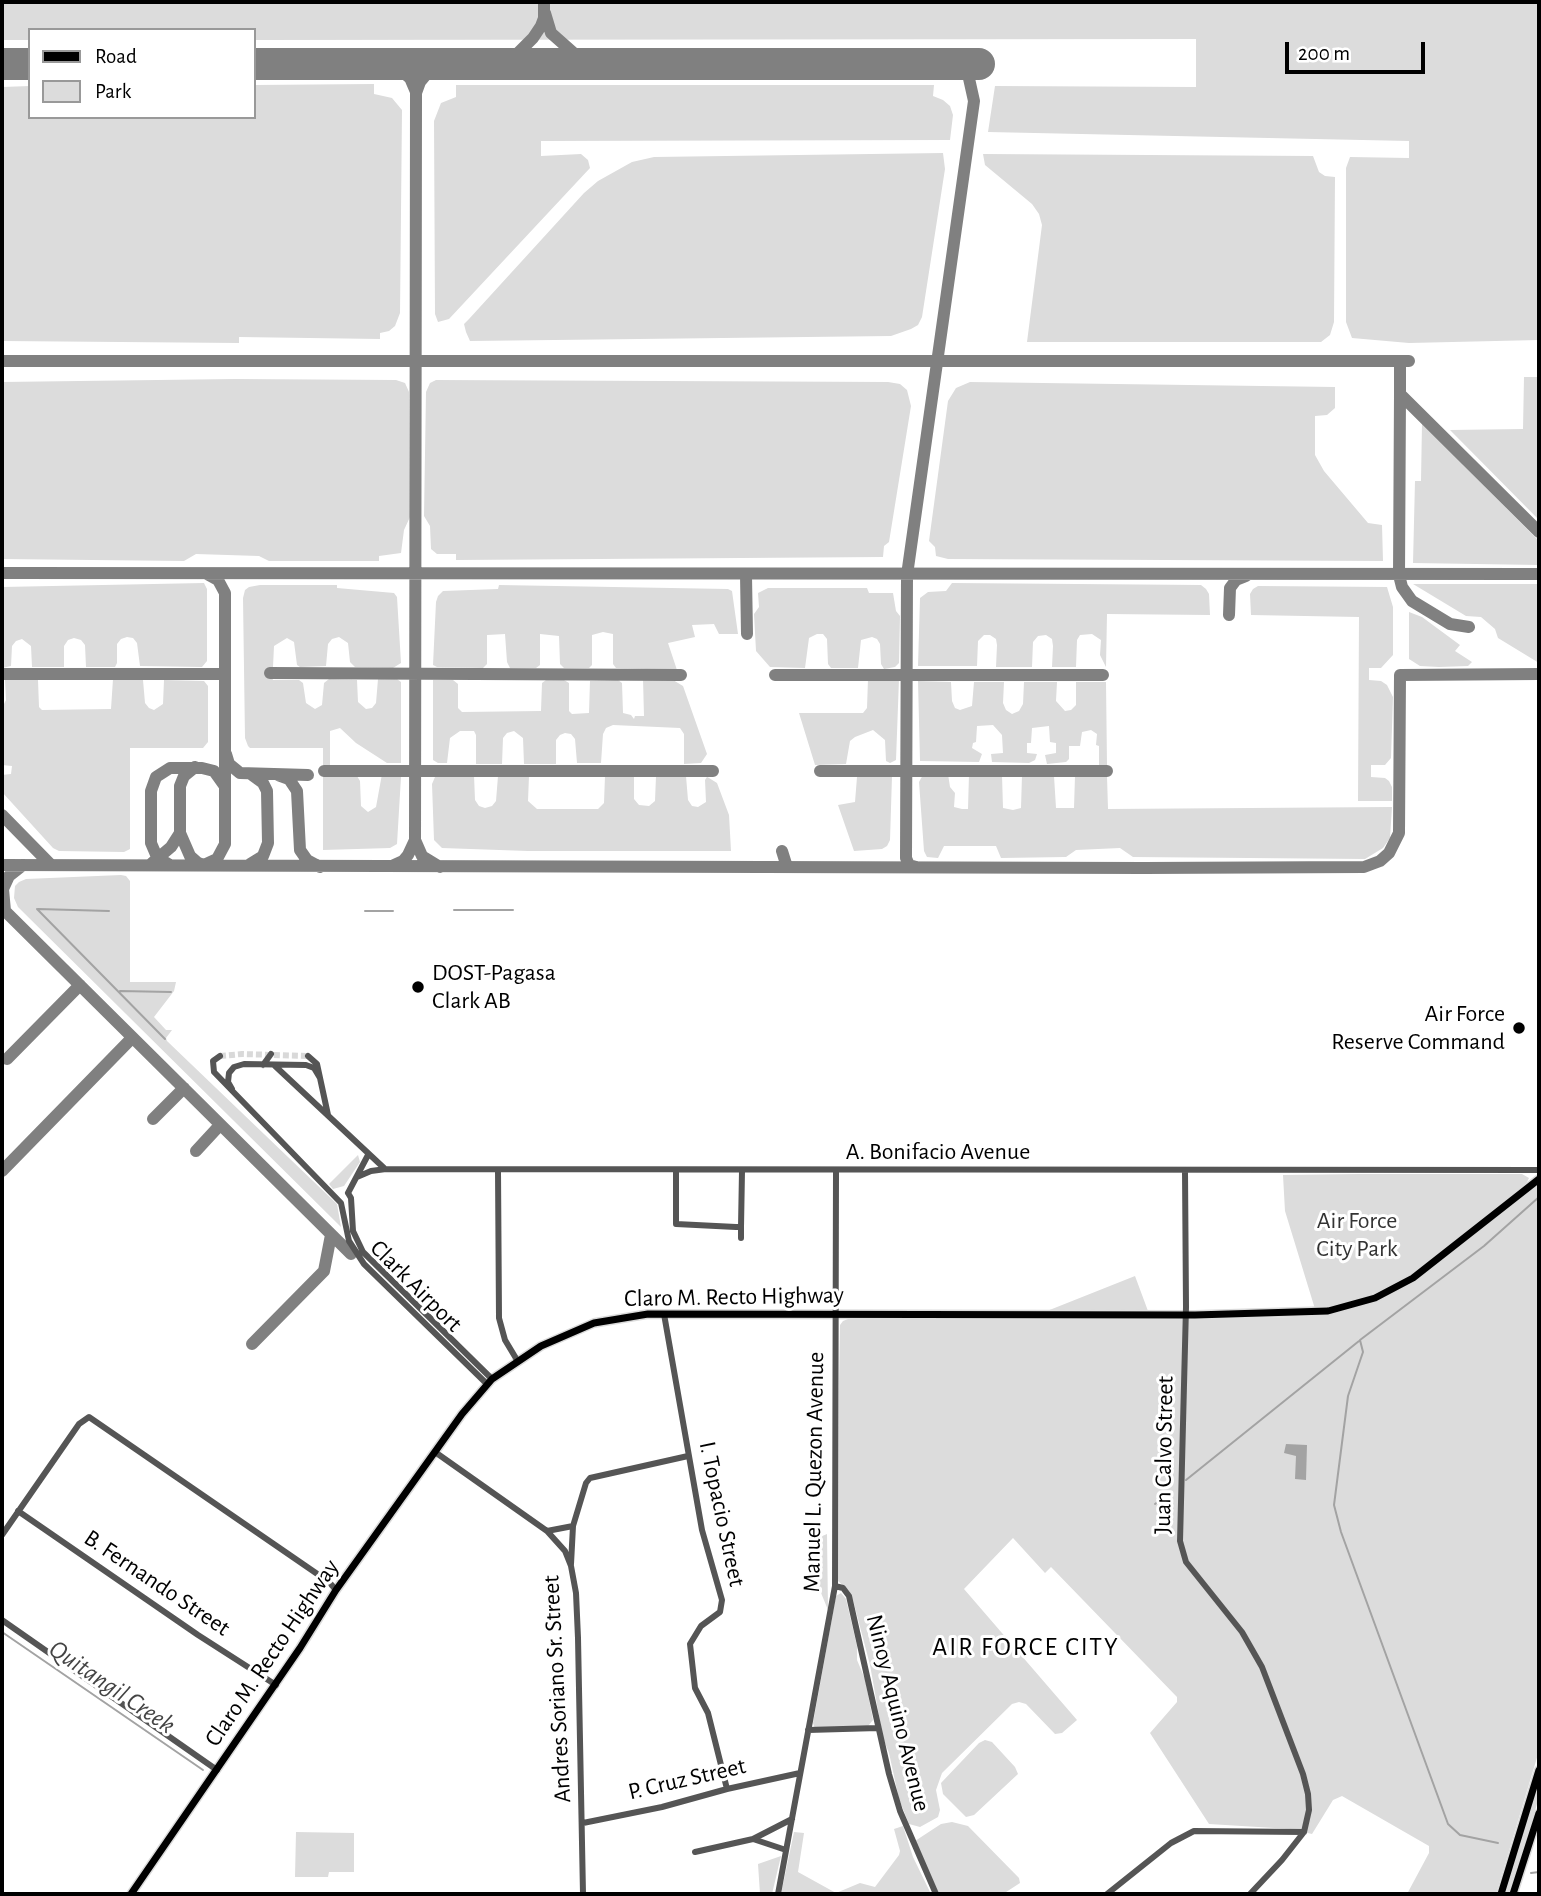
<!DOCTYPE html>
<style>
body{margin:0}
#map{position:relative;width:1541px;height:1896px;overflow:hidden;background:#fff;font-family:"Alegreya Sans",sans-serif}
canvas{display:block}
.frame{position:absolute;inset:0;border:4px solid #000;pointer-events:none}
.legend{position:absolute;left:28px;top:28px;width:228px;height:91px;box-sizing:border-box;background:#fff;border:2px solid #999;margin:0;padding:9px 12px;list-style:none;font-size:21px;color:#000}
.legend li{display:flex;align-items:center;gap:14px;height:35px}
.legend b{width:35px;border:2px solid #999}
.scale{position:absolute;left:1285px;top:42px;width:140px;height:32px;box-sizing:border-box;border:4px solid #000;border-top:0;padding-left:9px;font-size:21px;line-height:24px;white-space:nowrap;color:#000;-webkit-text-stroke:5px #fff;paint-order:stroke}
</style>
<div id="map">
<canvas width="1541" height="1896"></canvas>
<div class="frame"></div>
<ul class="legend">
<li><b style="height:9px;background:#000"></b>Road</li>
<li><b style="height:19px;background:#dcdcdc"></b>Park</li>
</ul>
<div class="scale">200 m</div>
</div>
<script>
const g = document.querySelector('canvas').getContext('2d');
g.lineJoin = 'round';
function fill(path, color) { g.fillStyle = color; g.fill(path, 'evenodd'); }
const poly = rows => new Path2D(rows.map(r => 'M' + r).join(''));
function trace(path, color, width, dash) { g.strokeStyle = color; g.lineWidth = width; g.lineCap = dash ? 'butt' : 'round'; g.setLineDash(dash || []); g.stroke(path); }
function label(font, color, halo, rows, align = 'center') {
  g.font = font + ' "Alegreya Sans",sans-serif'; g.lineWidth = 6; g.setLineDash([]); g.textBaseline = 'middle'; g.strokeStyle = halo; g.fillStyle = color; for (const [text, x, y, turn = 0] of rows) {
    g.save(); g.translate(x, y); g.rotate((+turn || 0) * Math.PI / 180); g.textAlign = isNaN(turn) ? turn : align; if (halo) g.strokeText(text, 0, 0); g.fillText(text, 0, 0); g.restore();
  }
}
fill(poly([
 [2,2,1539,2,1539,340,1409,343,1352,338,1346,322,1346,168,1350,157,1409,158,1409,141,988,132,995,86,1196,87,1196,39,254,40,254,30,30,30,30,40,2,40],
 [374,84,374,94,392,98,402,110,400,313,395,326,389,331,380,333,380,339,239,337,239,343,2,341,2,87,30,86,30,117,254,117,254,85],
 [456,85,934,85,933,96,943,100,950,106,953,115,950,140,541,141,541,156,581,154,588,160,590,168,449,319,438,322,435,314,434,121,441,103,456,97],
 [943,153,945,169,922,317,918,325,911,329,891,336,470,341,466,332,464,324,469,319,584,193,598,181,632,162,654,157],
 [983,154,1313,156,1319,172,1325,176,1335,177,1334,322,1330,335,1321,342,1027,342,1042,225,1039,214,1032,204,985,165],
 [1524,377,1539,377,1539,520,1450,430,1523,429],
 [235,379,396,380,405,383,409,392,410,517,404,530,401,553,379,556,379,561,269,561,259,556,196,554,184,561,2,559,2,382],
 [436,380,888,382,900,384,907,390,911,406,889,542,884,546,883,557,456,560,456,554,437,554,431,549,430,526,424,516,426,392,430,383],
 [970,382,1335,387,1335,408,1327,415,1315,416,1315,455,1324,471,1368,523,1382,525,1383,561,948,559,936,556,935,547,929,541,948,401,956,388],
 [1422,423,1539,541,1539,565,1413,563,1415,481,1421,481],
 [204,583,207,589,207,661,202,667,140,666,137,643,133,638,127,637,121,639,117,644,117,663,115,667,86,667,85,645,81,640,74,638,68,640,64,646,64,667,32,667,31,646,22,639,16,641,12,646,11,666,2,668,2,587],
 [952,583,1201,585,1206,589,1209,594,1210,615,1107,614,1106,667,1100,655,1101,640,1092,634,1080,635,1077,640,1076,667,1052,667,1053,646,1052,639,1046,635,1038,636,1033,642,1032,667,996,667,997,645,996,639,990,635,984,635,978,641,977,666,918,666,920,598,928,592,946,591],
 [1413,584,1539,584,1539,663,1498,638,1495,629,1481,617,1466,616],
 [260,585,337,585,337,588,394,593,397,597,401,663,393,668,355,667,350,662,348,643,339,637,332,639,328,644,326,666,300,667,297,665,294,642,287,638,274,646,273,667,270,673,273,680,299,680,303,683,306,703,315,709,322,705,324,683,329,679,357,680,358,702,366,709,372,708,376,703,378,679,397,679,401,682,401,763,387,763,356,743,340,728,330,731,330,765,323,765,323,748,250,748,248,746,245,738,243,598,245,590,249,587],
 [499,585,728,589,732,591,738,634,719,634,714,624,692,625,695,637,668,643,677,670,616,668,613,664,613,634,603,632,592,635,592,665,589,668,564,668,560,664,559,636,540,634,540,665,536,668,510,668,507,662,505,634,487,635,487,664,483,668,437,667,433,665,436,602,438,596,443,591,498,589],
 [1258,586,1387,587,1393,607,1393,655,1381,668,1369,668,1369,680,1381,681,1387,685,1393,697,1391,758,1385,765,1371,765,1371,777,1385,778,1389,781,1392,787,1392,801,1358,801,1359,617,1251,615,1250,594,1253,589],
 [768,588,867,588,869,593,893,593,896,611,900,616,899,663,895,667,884,669,881,664,880,644,877,639,872,637,861,640,858,668,831,668,828,664,827,639,823,634,817,634,809,638,805,668,770,667,756,651,754,614,759,607,758,593],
 [1409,612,1422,617,1460,645,1455,651,1472,662,1468,666,1439,667,1420,666,1409,659],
 [113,679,143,680,145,703,149,708,154,710,163,704,164,680,204,681,208,686,208,742,203,748,130,748,130,849,124,852,59,851,53,848,2,792,2,775,11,774,12,766,2,765,2,708,6,700,5,680,38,680,39,707,42,710,111,709],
 [643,679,673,680,683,686,707,754,701,763,684,764,684,734,680,728,613,725,606,728,603,734,601,763,577,763,575,739,571,734,565,733,560,735,556,740,556,764,524,764,523,738,514,731,507,733,503,738,502,764,476,764,476,735,474,731,460,731,450,738,447,763,438,763,433,760,433,680,453,680,458,684,458,708,462,712,541,711,542,683,546,680,564,680,569,683,569,711,572,714,589,713,590,681,618,680,622,683,623,713,631,715,634,719,635,716,644,716],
 [868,679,899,679,896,760,890,763,886,761,885,740,873,730,855,737,850,741,846,764,815,765,799,713,863,713,867,708],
 [918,681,951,682,952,701,955,708,960,710,972,706,974,682,1004,682,1003,703,1006,710,1012,714,1019,711,1023,704,1024,682,1057,682,1056,701,1065,711,1071,710,1076,705,1076,682,1106,682,1107,765,1099,765,1099,746,1096,745,1097,734,1091,730,1082,732,1080,746,1069,746,1069,759,1066,762,1047,764,1045,755,1056,753,1056,743,1050,742,1049,726,1032,728,1031,743,1027,743,1027,753,1037,754,1035,760,1029,763,992,762,991,754,1003,753,1002,735,993,725,977,726,976,742,973,743,972,748,982,754,979,762,920,761],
 [924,773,948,774,950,787,955,793,954,807,962,809,968,809,969,774,1002,775,1003,808,1013,810,1021,808,1022,775,1054,776,1056,808,1074,808,1075,776,1107,776,1108,809,1392,807,1390,838,1383,848,1365,859,1133,857,1120,848,1076,850,1066,857,1001,858,996,846,944,846,938,858,927,857,924,851,919,782],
 [382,774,398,774,401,777,397,844,390,848,323,850,323,776,357,776,360,781,361,806,368,812,376,807],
 [474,775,475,800,479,806,485,808,492,806,496,801,498,776,529,776,528,801,537,809,598,809,604,803,605,776,634,775,634,799,639,805,649,806,655,801,656,776,686,776,688,800,692,806,698,807,706,802,705,780,707,777,709,778,717,783,729,815,731,851,528,851,442,848,434,840,432,784,435,777,438,777],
 [892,776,890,840,887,846,882,849,854,851,838,805,855,802,857,777],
 [121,875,126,876,130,881,130,982,176,982,174,991,154,1017,166,1030,172,1030,166,1038,167,1041,337,1204,341,1227,18,907,14,898,15,886,19,882,26,879],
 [358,1155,360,1162,344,1186,333,1189,329,1184],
 [1359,1174,1522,1174,1529,1178,1526,1184,1461,1238,1418,1270,1384,1289,1354,1301,1315,1309,1285,1211,1283,1175],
 [1539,1183,1539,1751,1496,1894,1407,1894,1429,1853,1429,1846,1342,1796,1333,1800,1312,1834,1291,1829,1209,1824,1150,1733,1177,1702,1177,1697,1051,1567,1045,1573,1013,1538,964,1589,1077,1720,1062,1733,1055,1734,1026,1704,1019,1702,1012,1704,942,1773,936,1790,940,1810,938,1817,920,1827,909,1824,899,1799,889,1753,883,1738,870,1665,853,1600,849,1591,838,1581,839,1383,840,1325,843,1321,848,1319,914,1317,961,1319,974,1317,1193,1319,1295,1317,1329,1314,1364,1305,1399,1289],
 [1135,1276,1148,1311,1047,1311],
 [827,1534,828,1610,806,1556,819,1553,820,1537],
 [841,1593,846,1599,857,1646,857,1660,865,1679,873,1720,868,1726,815,1729,813,1723,836,1596],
 [985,1740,992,1742,1015,1767,1018,1774,974,1815,966,1817,943,1794,941,1783,979,1743],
 [1539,1785,1539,1797,1517,1872,1510,1894,1505,1894],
 [952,1822,968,1826,1019,1878,1020,1883,1003,1894,939,1894,915,1841,941,1824],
 [903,1826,913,1857,931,1894,781,1894,794,1832,804,1833,798,1872,836,1893,860,1883,875,1887,899,1855,900,1851,894,1829],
 [296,1832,354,1833,354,1872,329,1872,328,1877,295,1877],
 [781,1856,772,1894,760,1894,758,1864]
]), '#dcdcdc');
fill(poly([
 [1286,1444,1307,1445,1306,1480,1295,1479,1296,1456,1284,1453]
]), '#a3a3a3');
trace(poly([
 [37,909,165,1039],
 [38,909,109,911],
 [454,910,513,910],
 [365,911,393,911],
 [120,991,171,992],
 [1186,1480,1359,1341],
 [1155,1504,1167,1495],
 [2,1632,203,1770],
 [1498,1843,1460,1835,1448,1824,1341,1532,1334,1505,1348,1396,1363,1352,1360,1340,1484,1246,1539,1197],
 [1531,1873,1539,1872]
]), '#a3a3a3', 2);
trace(poly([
 [545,13,551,33,586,64],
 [393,64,410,78,416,92],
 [507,64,533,38,541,26,544,18,544,2],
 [2,361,1409,361],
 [1400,361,1400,394,1539,532],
 [1400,394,1399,575,1402,587,1412,601,1450,624,1469,627],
 [2,573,1539,574],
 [746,575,747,634],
 [1229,615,1230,588,1236,580,1246,576],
 [270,673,681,675],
 [2,674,225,674],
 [775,675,1103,675],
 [226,754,229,764,240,773,308,775],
 [195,767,184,776,180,786,180,833,190,856,198,863,204,865,217,859,225,844,225,593,218,580,207,574],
 [324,771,713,771],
 [820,771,1107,771],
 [278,775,289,779,297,791,300,850,307,860,320,867],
 [2,815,51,865],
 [415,840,422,856,440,867],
 [782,851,787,867],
 [152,863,171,847,180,833],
 [250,864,263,856,268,843,267,791,263,783,252,775],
 [2,865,1144,868,1364,867,1380,861,1389,853,1399,833,1400,675,1539,674],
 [170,865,157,857,151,843,151,791,156,777,170,768,202,768,214,771,224,785],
 [392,866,403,861,408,855,415,840,416,93,420,82,430,70,450,64],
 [916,867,909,865,906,858,907,575,974,101,966,65],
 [2,908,351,1254],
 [5,911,3,889,9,876,23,865],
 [7,1059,80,985],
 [153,1119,184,1088],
 [196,1151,220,1125],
 [2,1171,132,1038],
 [252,1344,324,1271,331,1235]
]), '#808080', 12);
trace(poly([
 [2,64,30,64],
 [254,64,979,64]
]), '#808080', 32);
trace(poly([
 [220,1056,242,1054,308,1056]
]), '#d9d9d9', 6, [6, 3]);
const major = poly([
 [131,1894,300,1648,336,1590,462,1414,492,1379,541,1346,594,1323,648,1314,1195,1315,1328,1311,1375,1298,1413,1278,1539,1179],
 [1501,1894,1539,1770],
 [1513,1894,1539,1813]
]);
trace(major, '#dbdbdb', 10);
trace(poly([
 [220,1056,213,1061,214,1072,341,1203,349,1241,364,1264,487,1384],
 [308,1056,317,1064,328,1115],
 [263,1065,271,1054],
 [274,1065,384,1168],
 [232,1089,228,1082,229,1073,234,1067,244,1064,306,1065,314,1068,320,1078],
 [498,1170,499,1318,505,1340,517,1360],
 [676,1171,676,1224,736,1227,741,1227,742,1171],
 [1185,1171,1186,1307,1180,1541,1186,1562,1242,1632,1262,1667,1303,1774,1308,1794,1309,1810,1304,1832,1282,1860,1250,1894],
 [357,1177,371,1171,386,1169,1539,1170],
 [348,1193,351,1198,353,1231,363,1252,492,1379],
 [348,1193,368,1155],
 [741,1238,741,1227],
 [664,1314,702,1530,722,1600,720,1612,701,1626,690,1644,695,1688,708,1713,727,1789],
 [435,1452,547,1531,565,1551,571,1566,576,1593,578,1638,583,1894],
 [18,1511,198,1635,276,1685],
 [547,1531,573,1526],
 [2,1535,79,1424,89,1417,329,1582,336,1590],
 [571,1564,573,1526,586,1483,590,1478,688,1456],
 [835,1586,843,1588,849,1596,889,1774,900,1811,936,1894],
 [2,1620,217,1770],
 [808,1730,878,1728],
 [583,1823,662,1807,727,1789,800,1773],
 [753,1839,786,1850],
 [695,1852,753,1839,792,1819],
 [778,1894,835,1586,836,1171],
 [1107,1894,1171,1843,1194,1831,1304,1832]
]), '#555', 6);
trace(major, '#000', 7);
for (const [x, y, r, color] of [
 [418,987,7,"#000"],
 [1519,1028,7,"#000"]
]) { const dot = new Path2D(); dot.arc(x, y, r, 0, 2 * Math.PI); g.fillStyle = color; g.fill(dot); trace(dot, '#fff', 2.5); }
label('24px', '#000', '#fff', [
 ["DOST-Pagasa",432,973],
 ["Clark AB",432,1001],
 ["Air Force",1505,1014,"right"],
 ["Reserve Command",1505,1042,"right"]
], 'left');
label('24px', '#000', '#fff', [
 ["A. Bonifacio Avenue",938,1152],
 ["Clark Airport",416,1286,45],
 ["Claro M. Recto Highway",734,1297,-1],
 ["Juan Calvo Street",1164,1455,-89],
 ["Manuel L. Quezon Avenue",814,1472,-89],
 ["I. Topacio Street",722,1514,78],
 ["B. Fernando Street",157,1583,34],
 ["Claro M. Recto Highway",272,1653,-56],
 ["Andres Soriano Sr. Street",557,1689,-93],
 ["Ninoy Aquino Avenue",898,1713,76],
 ["P. Cruz Street",687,1779,-13]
]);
label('24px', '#333', '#fff', [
 ["Air Force",1357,1221],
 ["City Park",1357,1249]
]);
g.letterSpacing = '2px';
label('26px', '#000', '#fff', [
 ["AIR FORCE CITY",1026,1647]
]);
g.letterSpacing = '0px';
label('italic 26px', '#444', '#fff', [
 ["Quitangil Creek",112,1687,34]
]);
</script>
